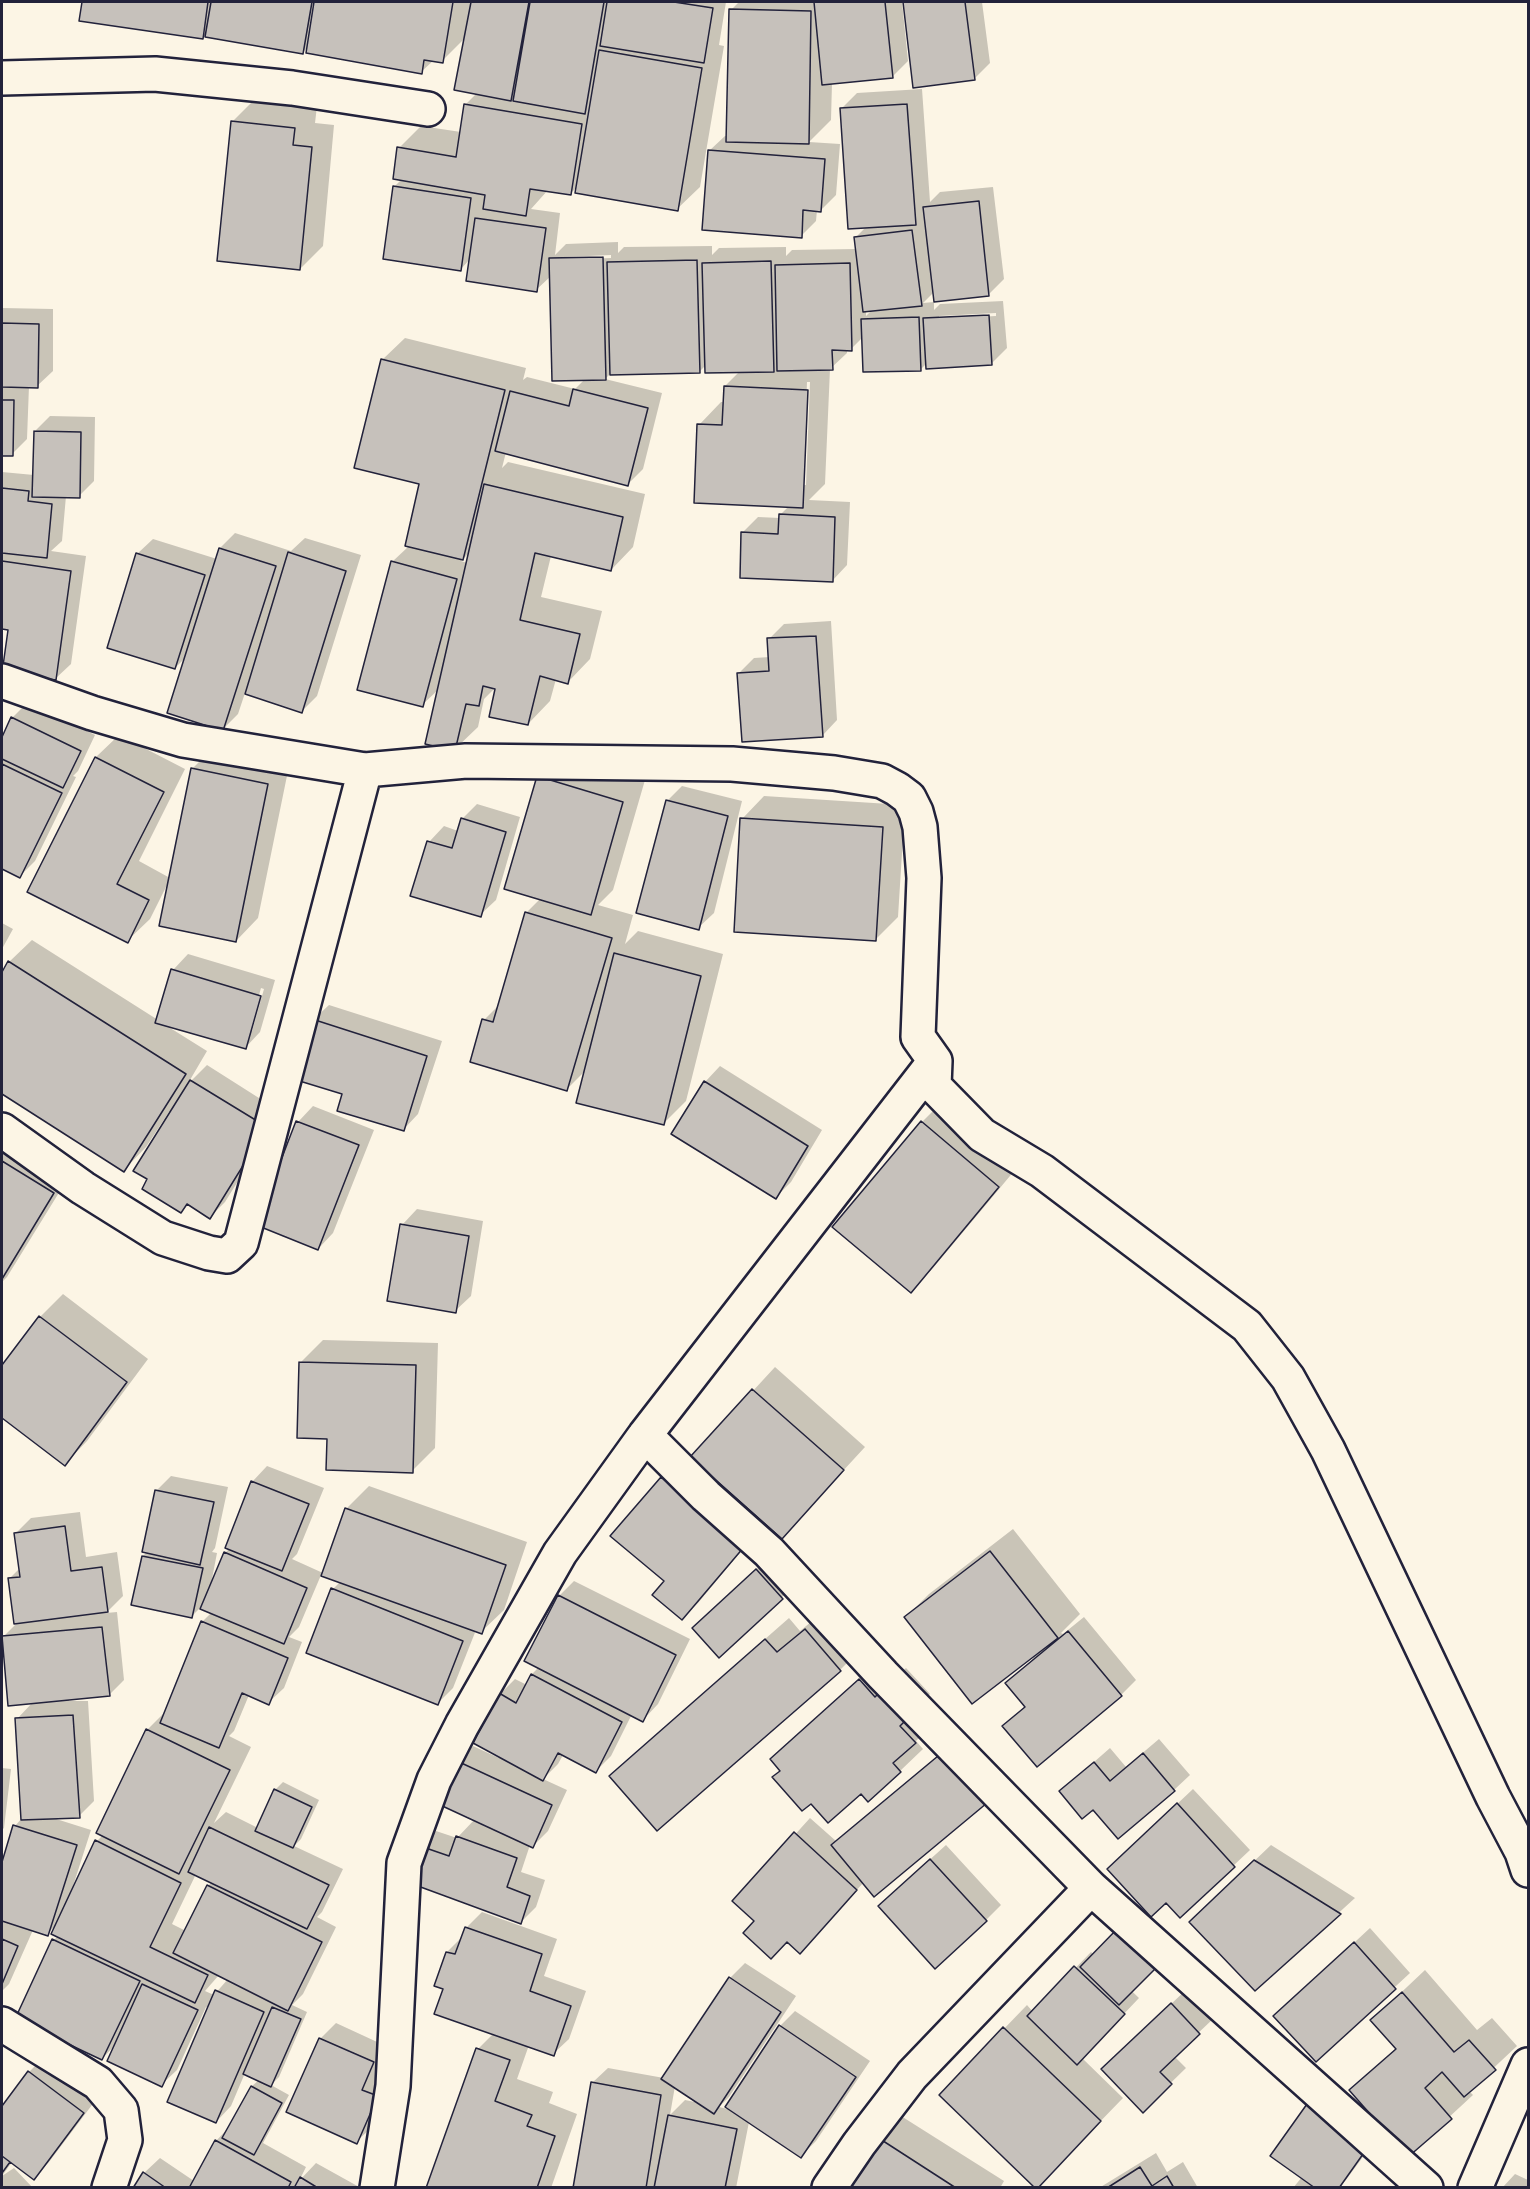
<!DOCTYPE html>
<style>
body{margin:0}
#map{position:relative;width:1530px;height:2189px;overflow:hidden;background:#fcf5e5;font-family:Caveat,sans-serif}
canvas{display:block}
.frame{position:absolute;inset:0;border:3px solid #22223b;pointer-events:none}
</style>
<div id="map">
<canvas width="1530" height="2189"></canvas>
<div class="frame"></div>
</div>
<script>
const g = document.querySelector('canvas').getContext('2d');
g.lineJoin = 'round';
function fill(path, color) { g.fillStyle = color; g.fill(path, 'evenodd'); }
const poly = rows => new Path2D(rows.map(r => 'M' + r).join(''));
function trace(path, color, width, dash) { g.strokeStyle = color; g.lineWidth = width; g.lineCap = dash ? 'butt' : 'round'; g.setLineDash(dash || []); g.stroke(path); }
fill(poly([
 [84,2,726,2,719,45,724,46,700,187,677,209,578,186,570,194,548,190,531,209,560,213,555,255,566,244,618,242,618,253,624,247,712,246,712,255,719,248,786,247,786,256,792,250,856,249,855,238,866,227,842,108,857,93,922,89,930,202,940,192,993,187,1004,279,989,294,934,292,923,303,934,302,934,310,940,304,1003,301,1007,348,991,364,927,363,921,369,863,337,851,349,847,349,847,353,830,369,825,484,809,500,850,502,847,565,832,581,743,532,758,517,780,518,780,515,789,506,699,425,721,402,724,402,725,386,740,371,706,365,699,372,611,373,605,379,662,393,643,469,628,484,506,452,502,468,508,462,645,494,633,547,611,570,551,556,541,597,602,611,590,659,568,682,556,679,550,701,528,724,498,685,484,699,478,727,455,749,439,689,422,705,392,562,409,546,421,483,382,360,405,338,526,368,523,380,527,377,575,389,585,379,551,276,536,290,470,259,461,269,394,187,402,179,399,148,421,126,461,132,465,105,477,93,465,38,442,61,434,60,421,72,308,47,303,52,205,35,202,38,81,20],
 [611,255,611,258,564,260,564,257],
 [872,310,866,316,866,311],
 [996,313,996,316,939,319,939,316],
 [807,382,810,382,806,485,803,485],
 [470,552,467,563,461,561],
 [739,2,902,2,908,61,892,77,832,83,831,120,809,142,840,144,836,195,821,210,817,210,816,221,801,236,709,151,725,136,728,136,731,10],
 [902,2,982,2,990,63,974,79,905,2],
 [255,99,317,106,315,123,334,125,323,246,300,269,232,122],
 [2,308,53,309,53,371,37,386,29,386,27,439,12,454,2,454],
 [50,416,95,417,94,481,79,496,66,496,62,541,51,551,86,556,71,664,55,679,9,628,2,627,2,472,34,475,35,431],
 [235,533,291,551,305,538,361,555,317,696,302,711,245,693,238,714,223,729,186,657,175,668,137,554,153,539,217,559,220,548],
 [831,621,837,720,822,736,739,673,754,658,770,657,769,639,784,624],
 [28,702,95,735,78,771,73,776,76,777,35,861,19,877,2,868,2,733,4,735,12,718],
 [119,735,185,769,139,861,170,878,192,769,215,746,290,761,258,918,236,941,169,881,150,919,127,941,29,892,96,757],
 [561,755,645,780,613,890,598,905,633,915,625,944,638,931,723,954,686,1101,663,1124,585,1071,566,1090,484,1020,500,1004,526,913,541,898,538,777],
 [682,786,742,801,714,913,698,928,667,801],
 [764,796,905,805,898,917,876,939,742,819],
 [477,804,520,817,496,900,480,915,429,842,444,826,458,831,462,819],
 [2,923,13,929,2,949],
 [32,940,158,1020,173,970,188,954,275,980,260,1032,245,1048,167,1026,207,1051,187,1085,207,1065,281,1112,225,1202,210,1217,189,1204,181,1211,149,1179,171,1113,169,1112,146,1147,124,1170,2,1093,2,975,9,962],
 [261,988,264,989,252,1031,249,1031],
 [329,1005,442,1041,418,1114,403,1130,344,1093,313,1020],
 [720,1066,822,1130,791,1182,776,1197,673,1134,705,1082],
 [944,1100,1020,1164,933,1268,910,1291,922,1122],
 [313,1106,374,1130,333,1233,318,1249,298,1122],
 [11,1143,68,1178,7,1277,2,1282,2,1153],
 [417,1209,483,1221,471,1296,455,1311,402,1225],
 [63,1294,148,1359,87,1441,65,1464,2,1416,2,1368,40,1317],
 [323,1340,438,1343,435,1448,412,1471,329,1438,301,1362],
 [775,1367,865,1447,782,1537,692,1457],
 [677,1462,758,1531,698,1603,682,1618,666,1581,662,1478],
 [267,1466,324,1488,297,1554,292,1559,323,1573,347,1508,369,1486,527,1542,504,1610,481,1632,476,1630,453,1688,438,1703,333,1589,340,1582,321,1575,299,1627,289,1637,302,1642,284,1688,268,1703,249,1695,234,1731,229,1736,251,1747,214,1823,226,1812,258,1828,275,1790,283,1782,319,1800,301,1839,294,1846,343,1869,322,1912,317,1917,336,1927,303,1994,292,2005,307,2012,279,2077,271,2085,289,2095,263,2143,306,2167,299,2181,316,2163,361,2188,134,2188,144,2173,160,2158,194,2181,216,2141,230,2126,252,2086,259,2080,245,2073,231,2106,216,2122,208,2008,206,2007,177,2070,161,2085,115,2045,102,2059,54,1940,58,1936,56,1925,47,1934,33,1930,9,1984,2,1991,2,1867,15,1826,22,1818,17,1719,33,1702,3,1637,16,1624,10,1578,20,1568,16,1533,31,1518,80,1512,86,1557,117,1552,123,1596,106,1613,117,1612,124,1680,109,1695,69,1699,69,1701,88,1701,94,1801,79,1816,53,1818,91,1830,73,1886,75,1887,97,1841,103,1835,147,1730,167,1710,202,1622,212,1612,200,1608,192,1616,143,1556,147,1552,156,1491,171,1476,228,1487,215,1548,212,1552,217,1553,211,1584,225,1553,230,1548,252,1482],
 [196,1874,212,1882,208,1886,186,1931,172,1924],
 [219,1975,228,1979,214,1995,205,1991],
 [1013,1529,1080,1614,1061,1633,1063,1634,1084,1617,1136,1680,1121,1695,1004,1726,1026,1705,1007,1683,1034,1658,1032,1656,906,1617,929,1594],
 [772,1555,797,1583,719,1656,709,1613],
 [574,1581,690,1639,658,1704,643,1720,632,1714,611,1756,595,1772,563,1755,558,1764,543,1779,567,1790,548,1831,533,1846,530,1845,521,1872,545,1880,536,1907,521,1922,421,1846,436,1831,457,1838,475,1819,458,1762,473,1746,499,1758,500,1694,515,1679,527,1685,532,1674,539,1667,559,1596],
 [829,1607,863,1647,840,1670,657,1829,611,1776,634,1754,789,1618,800,1631],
 [882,1658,898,1675,906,1668,930,1694,922,1702,937,1719,916,1741,923,1749,900,1771,861,1792,782,1770,772,1759],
 [960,1737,864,1882,815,1936,787,1941,756,1920,735,1901,810,1818,836,1841],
 [1159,1739,1190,1775,1174,1790,1118,1837,1093,1807,1061,1791,1110,1748,1126,1767],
 [2,1768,11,1769,4,1828,2,1830],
 [1193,1789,1250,1850,1180,1916,1124,1854],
 [946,1845,1001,1905,986,1920,895,1891],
 [1271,1845,1355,1898,1255,1989,1206,1907],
 [482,1912,557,1939,544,1976,586,1991,569,2039,553,2054,529,2045,517,2079,553,2092,549,2103,577,2114,551,2188,427,2188,478,2049,494,2033,445,1988,447,1952,463,1936,466,1928],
 [1370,1928,1410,1973,1316,2060,1275,2016],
 [1091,1952,1139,1998,1082,2058,1123,2098,1059,2164,941,2094,1027,2005,1033,2012],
 [745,1963,796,1996,729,2097,719,2107,732,2110,780,2026,795,2011,870,2061,816,2141,801,2156,749,2122,736,2188,574,2188,592,2083,608,2068,664,2078,730,1978],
 [675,2086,700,2103,685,2100,670,2115],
 [1425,1970,1477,2030,1492,2018,1517,2046,1469,2091,1473,2095,1408,2155,1351,2090,1396,2048,1372,2020],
 [1187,1989,1214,2018,1174,2056,1186,2068,1143,2110,1118,2054],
 [336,2023,388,2047,377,2074,392,2081,372,2127,356,2142,288,2111,320,2039],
 [44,2057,98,2097,49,2162,34,2178,12,2162,2,2176,14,2168,33,2188,2,2188,2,2108,29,2072],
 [1308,2105,1382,2131,1340,2188,1293,2188,1302,2177,1272,2156],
 [901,2116,1004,2181,1000,2188,847,2188],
 [1156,2153,1167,2172,1183,2162,1198,2188,1099,2188],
 [1515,2174,1528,2180,1528,2188,1502,2188]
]), '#0003');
const building = poly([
 [82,2,208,2,203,39,79,21,82,2],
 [211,2,312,2,303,54,205,37,211,2],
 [314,2,453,2,443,63,424,60,422,74,306,53,314,2],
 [471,2,529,2,511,101,454,90,471,2],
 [530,2,604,2,585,114,513,101,530,2],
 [607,2,674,2,713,8,704,63,600,46,607,2],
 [814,2,885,2,893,78,822,85,814,2],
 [903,2,965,2,975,80,913,88,903,2],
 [729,9,811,11,809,144,726,142,729,9],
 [599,50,702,68,678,211,575,193,599,50],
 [464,104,582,124,571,195,530,189,526,216,483,209,485,195,393,179,397,147,456,157,464,104],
 [907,104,916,225,848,229,840,108,907,104],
 [231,121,295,128,293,145,312,147,300,270,217,261,231,121],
 [708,150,825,159,821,212,803,210,802,238,702,230,708,150],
 [393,186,471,198,461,271,383,259,393,186],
 [979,201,989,296,934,302,923,207,979,201],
 [475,218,546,228,537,292,466,281,475,218],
 [912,230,922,306,863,312,854,237,912,230],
 [603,257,606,380,552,381,549,258,603,257],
 [697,260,700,373,610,375,607,262,697,260],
 [771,261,774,372,705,373,702,263,771,261],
 [850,263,852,351,832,350,833,370,777,371,775,265,850,263],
 [989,315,992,365,926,369,923,318,989,315],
 [919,317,921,371,863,372,861,319,919,317],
 [2,323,39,324,38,388,2,387,2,323],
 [381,359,505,390,463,560,405,546,419,484,354,468,381,359],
 [724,386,808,390,803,508,694,503,697,424,722,425,724,386],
 [573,389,648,408,628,486,495,451,510,391,569,406,573,389],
 [2,400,14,400,13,456,2,456,2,400],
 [34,431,81,432,80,498,32,497,34,431],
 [484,484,623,517,611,571,535,553,520,620,580,634,568,684,540,676,528,725,489,717,495,689,483,686,479,706,466,704,455,751,425,744,484,484],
 [2,488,29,491,28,501,52,504,47,558,2,553,2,488],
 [779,514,835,517,833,582,740,578,741,532,778,534,779,514],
 [219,548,276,566,223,731,167,713,219,548],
 [288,552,346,571,302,713,245,694,288,552],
 [136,553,205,575,175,669,107,648,136,553],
 [2,561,71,571,56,680,2,673,8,630,2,629,2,561],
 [391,561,457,579,423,707,357,690,391,561],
 [816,636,823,737,742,742,737,673,769,671,767,638,816,636],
 [11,717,81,751,63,788,2,759,2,737,11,717],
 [95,757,164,792,117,884,149,900,128,943,27,892,95,757],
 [2,764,62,793,20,878,2,869,2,764],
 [191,768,268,784,236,942,159,926,191,768],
 [537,776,623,802,591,915,504,889,537,776],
 [666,800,728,816,699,930,636,913,666,800],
 [461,818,506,832,481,917,410,896,427,841,452,848,461,818],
 [740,818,883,827,876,941,734,932,740,818],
 [525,912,612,938,567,1091,470,1062,482,1019,493,1022,525,912],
 [614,953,701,976,664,1125,576,1103,614,953],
 [8,961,186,1074,124,1172,2,1094,2,972,8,961],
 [171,969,261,996,246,1049,155,1023,171,969],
 [312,1019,427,1056,404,1131,337,1111,342,1094,293,1079,312,1019],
 [190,1080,267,1127,210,1219,187,1204,181,1213,142,1189,147,1179,133,1171,190,1080],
 [704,1081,808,1146,776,1199,671,1134,704,1081],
 [296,1121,359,1145,318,1250,256,1225,296,1121],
 [921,1121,999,1187,911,1293,832,1227,921,1121],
 [2,1161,54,1193,2,1279,2,1161],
 [400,1224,469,1236,456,1313,387,1301,400,1224],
 [39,1316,127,1382,65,1466,2,1418,2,1365,39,1316],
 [299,1362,416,1365,413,1473,326,1470,327,1439,297,1438,299,1362],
 [752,1389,844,1470,782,1539,690,1457,752,1389],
 [661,1477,744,1547,682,1620,652,1595,664,1581,610,1536,661,1477],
 [251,1481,309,1504,282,1571,225,1548,251,1481],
 [155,1490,214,1502,200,1565,142,1552,155,1490],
 [345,1508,506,1565,482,1634,321,1576,345,1508],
 [65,1526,71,1571,102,1567,108,1612,14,1624,8,1578,20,1577,14,1533,65,1526],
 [990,1551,1058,1638,972,1704,904,1617,990,1551],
 [224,1552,307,1588,284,1644,200,1609,224,1552],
 [142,1556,203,1568,192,1618,131,1605,142,1556],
 [756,1569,783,1599,719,1658,692,1628,756,1569],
 [331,1588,463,1641,438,1705,306,1653,331,1588],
 [558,1595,676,1655,643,1722,524,1661,558,1595],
 [201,1621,288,1658,269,1705,242,1693,219,1748,160,1723,201,1621],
 [102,1627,110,1696,8,1706,2,1636,102,1627],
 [805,1629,841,1671,657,1831,609,1776,765,1639,777,1652,805,1629],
 [1068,1631,1122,1696,1037,1767,1002,1726,1025,1707,1005,1683,1068,1631],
 [531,1674,622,1722,596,1773,558,1753,543,1781,473,1743,499,1693,516,1703,531,1674],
 [859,1679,875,1697,883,1689,908,1718,900,1726,916,1743,893,1763,901,1772,868,1802,861,1794,828,1823,811,1804,802,1811,772,1777,780,1771,770,1759,859,1679],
 [73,1715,80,1818,21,1820,15,1718,73,1715],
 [146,1729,230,1770,179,1874,96,1833,146,1729],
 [944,1751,987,1803,874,1897,831,1845,944,1751],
 [1143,1753,1175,1791,1118,1839,1093,1810,1082,1819,1059,1791,1094,1762,1110,1781,1143,1753],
 [457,1761,552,1805,533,1848,438,1804,457,1761],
 [274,1789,312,1807,293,1848,255,1831,274,1789],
 [1177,1803,1235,1867,1180,1918,1166,1903,1151,1917,1107,1869,1177,1803],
 [13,1825,77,1845,48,1936,2,1921,2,1862,13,1825],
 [209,1827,329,1885,307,1929,188,1872,209,1827],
 [794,1832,857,1890,800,1954,787,1942,771,1959,743,1933,754,1921,732,1901,794,1832],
 [456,1836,517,1858,507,1887,530,1896,521,1924,407,1882,420,1846,449,1856,456,1836],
 [95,1840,181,1883,150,1947,208,1975,195,2003,51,1934,95,1840],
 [930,1859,987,1921,935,1969,878,1906,930,1859],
 [1254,1860,1341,1914,1255,1991,1189,1922,1254,1860],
 [207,1885,322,1942,288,2011,173,1953,207,1885],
 [465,1927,542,1954,530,1991,571,2006,554,2056,434,2014,443,1989,434,1986,446,1952,455,1954,465,1927],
 [1118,1928,1158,1966,1119,2005,1080,1967,1118,1928],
 [2,1939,18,1946,2,1984,2,1939],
 [52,1939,140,1981,102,2060,15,2019,52,1939],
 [1354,1942,1396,1989,1316,2062,1273,2016,1354,1942],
 [1074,1966,1125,2014,1077,2065,1027,2016,1074,1966],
 [729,1977,781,2012,714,2114,661,2079,729,1977],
 [142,1984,198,2010,162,2087,107,2061,142,1984],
 [215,1990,264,2012,216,2123,167,2102,215,1990],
 [1402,1992,1454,2052,1469,2040,1496,2070,1464,2097,1442,2072,1425,2088,1452,2119,1408,2157,1349,2090,1396,2049,1370,2020,1402,1992],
 [1171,2003,1200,2034,1160,2072,1172,2084,1143,2113,1101,2069,1171,2003],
 [272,2007,301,2019,271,2087,243,2074,272,2007],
 [779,2025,856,2077,801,2158,725,2107,779,2025],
 [1003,2027,1101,2121,1038,2188,1035,2188,939,2095,1003,2027],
 [319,2038,374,2062,362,2090,378,2096,357,2144,286,2112,319,2038],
 [476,2048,510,2060,495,2101,532,2115,527,2126,555,2136,537,2188,426,2188,476,2048],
 [28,2071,84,2113,34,2180,2,2156,2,2106,28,2071],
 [591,2082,661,2095,646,2188,573,2188,591,2082],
 [251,2086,282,2103,254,2155,222,2138,251,2086],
 [1307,2104,1368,2147,1339,2188,1315,2188,1270,2156,1307,2104],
 [668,2115,737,2129,725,2188,654,2188,668,2115],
 [877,2137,956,2188,845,2188,877,2137],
 [215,2140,291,2182,288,2188,189,2188,215,2140],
 [2,2156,10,2162,2,2173,2,2156],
 [1140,2167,1152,2186,1167,2176,1174,2188,1107,2188,1140,2167],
 [143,2172,166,2188,133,2188,143,2172],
 [300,2177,318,2188,294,2188,300,2177]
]);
fill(building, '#c6c1bb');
trace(building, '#22223b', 1.5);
const street = poly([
 [2,78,155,74,292,88,428,109],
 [2,681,92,713,183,740,365,770,466,761,732,764,834,773,882,781,897,789,909,798,916,812,920,827,924,878,918,1037,935,1061,934,1086,982,1135,1042,1171,1247,1326,1288,1378,1328,1450,1493,1797,1522,1852,1528,1870],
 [2,1130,83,1188,163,1238,209,1253,227,1256,241,1243,365,770],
 [645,1435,706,1496,769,1552,883,1675,1091,1888,1426,2188],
 [2,2024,98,2083,121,2110,125,2140,109,2188],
 [377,2188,393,2086,404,1863,434,1780,462,1725,560,1553,645,1435,935,1061],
 [829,2188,859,2144,912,2075,1091,1888],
 [1475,2188,1528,2065]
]);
trace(street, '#22223b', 38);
trace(street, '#fcf5e5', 33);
</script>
